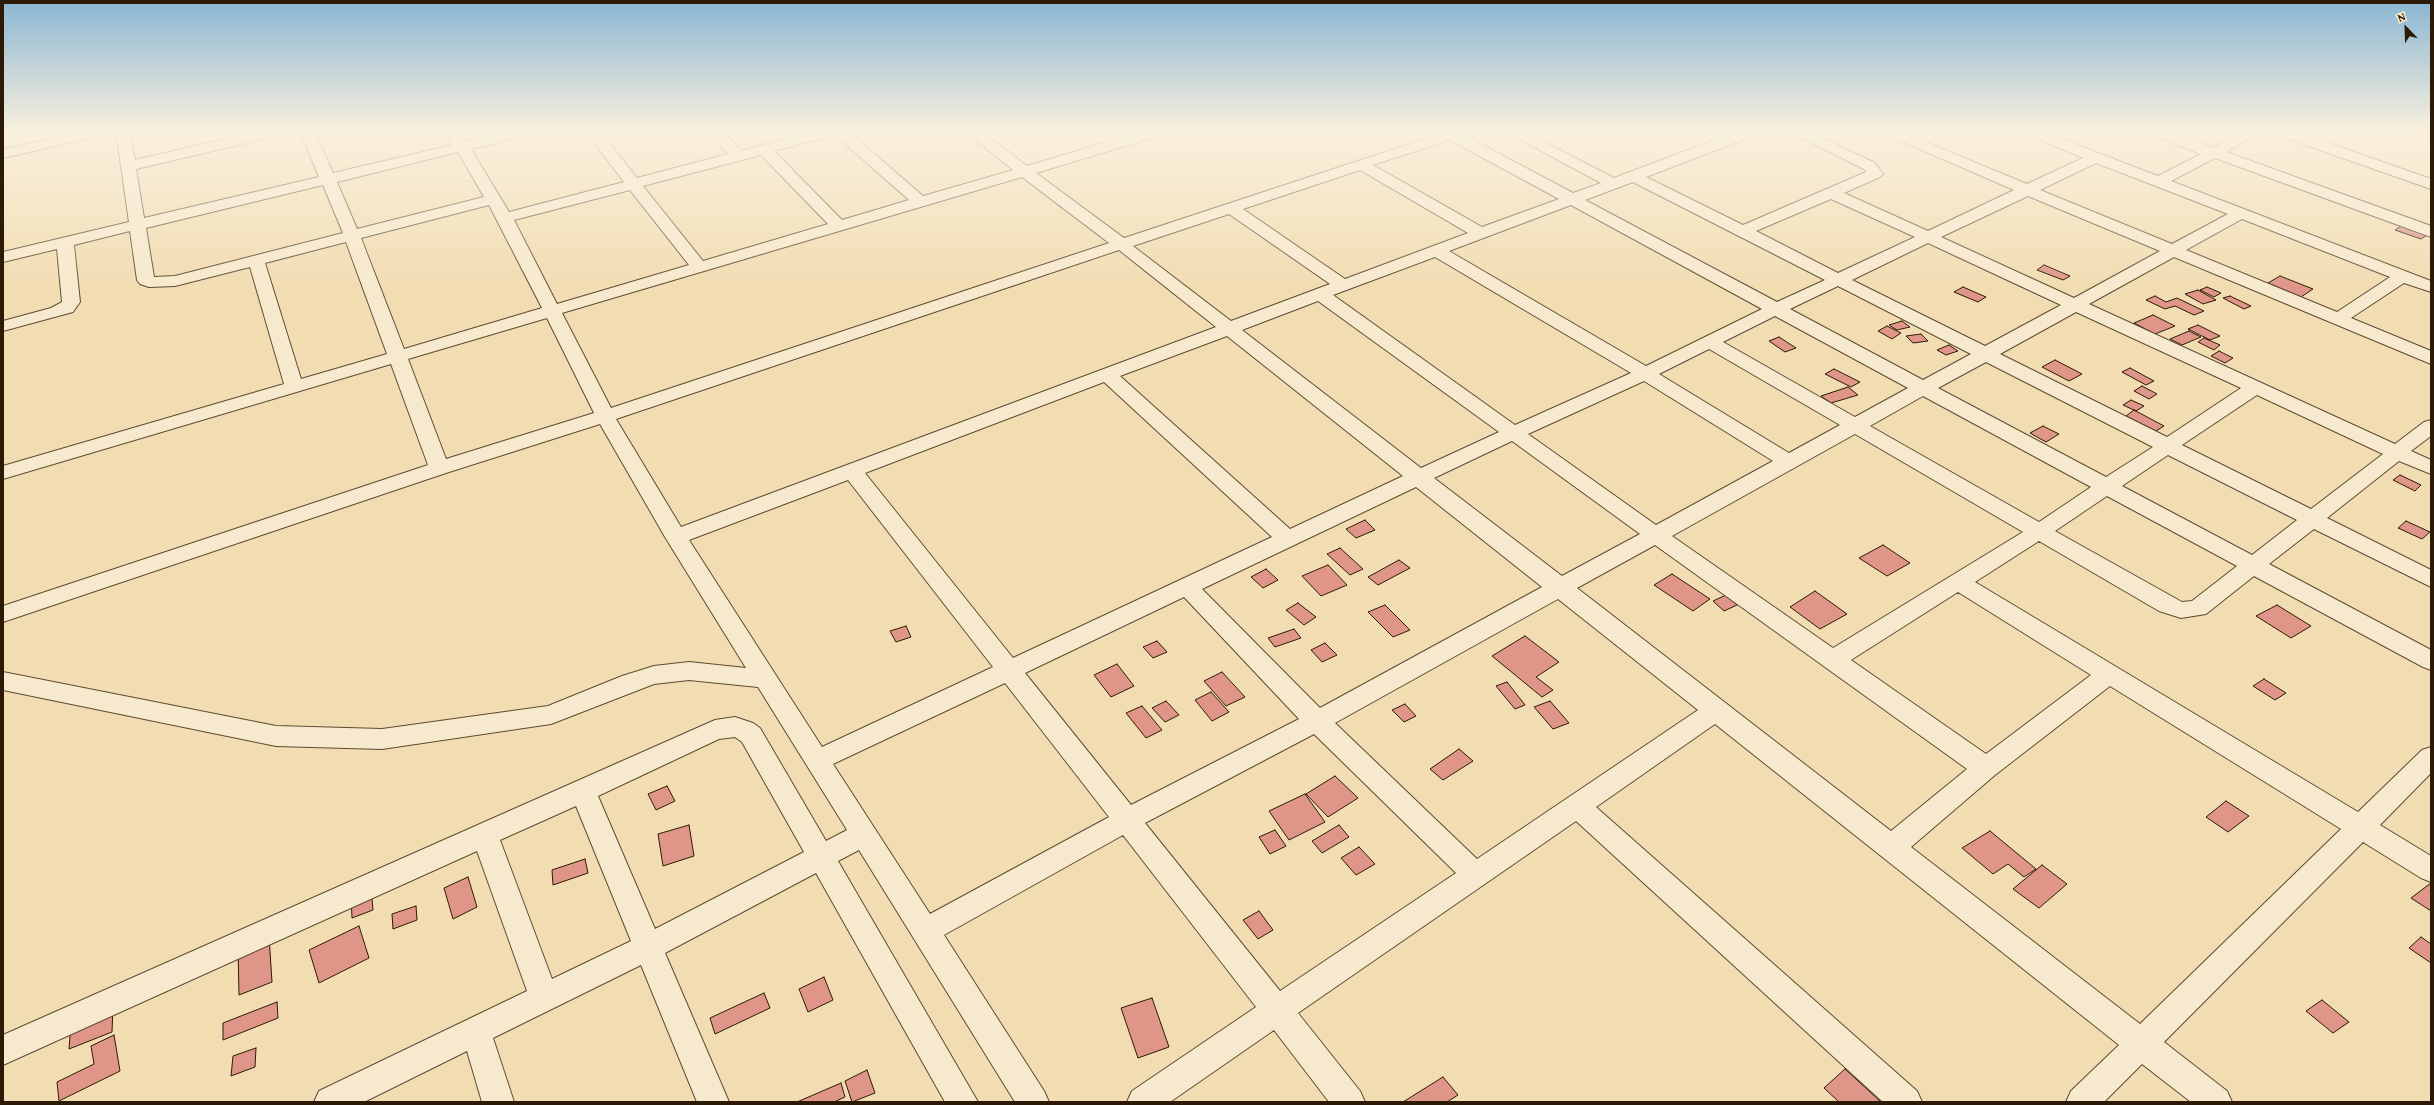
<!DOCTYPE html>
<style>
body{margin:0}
#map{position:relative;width:2434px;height:1105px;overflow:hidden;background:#f2ddb3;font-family:"Gentium Book Plus",serif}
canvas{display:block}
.frame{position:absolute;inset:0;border:4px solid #2c1a06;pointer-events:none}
.north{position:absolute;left:2386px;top:8px;width:40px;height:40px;-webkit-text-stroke:3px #f7e9ce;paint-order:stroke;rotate:337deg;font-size:11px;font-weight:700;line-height:16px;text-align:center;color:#2c1a06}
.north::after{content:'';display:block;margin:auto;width:14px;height:18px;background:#2c1a06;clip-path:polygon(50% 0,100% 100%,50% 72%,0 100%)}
</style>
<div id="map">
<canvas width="2434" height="1105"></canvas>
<div class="frame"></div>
<div class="north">N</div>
</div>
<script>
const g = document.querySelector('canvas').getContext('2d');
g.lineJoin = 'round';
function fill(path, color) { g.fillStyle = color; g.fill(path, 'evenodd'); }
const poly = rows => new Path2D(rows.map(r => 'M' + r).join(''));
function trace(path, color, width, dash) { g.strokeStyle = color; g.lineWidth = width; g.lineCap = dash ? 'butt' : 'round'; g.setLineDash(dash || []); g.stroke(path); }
const building = poly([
 [2401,226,2427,235,2421,239,2395,230,2401,226],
 [2044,265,2070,276,2063,280,2037,270,2044,265],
 [2280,276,2313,289,2301,297,2268,283,2280,276],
 [1963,287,1986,297,1978,302,1954,292,1963,287],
 [2207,287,2221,293,2214,297,2200,290,2207,287],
 [2198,290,2216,300,2203,304,2185,294,2198,290],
 [2155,296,2166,302,2177,298,2204,311,2194,315,2175,306,2165,309,2146,300,2155,296],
 [2230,296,2251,306,2244,309,2223,298,2230,296],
 [2153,315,2175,326,2155,334,2134,323,2153,315],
 [1902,321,1910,327,1897,330,1889,325,1902,321],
 [2198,325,2220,336,2210,340,2188,329,2198,325],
 [1887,326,1901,333,1892,339,1878,331,1887,326],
 [2189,331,2201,337,2182,345,2170,339,2189,331],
 [1921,334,1928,341,1913,343,1906,336,1921,334],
 [1779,337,1796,348,1785,352,1769,341,1779,337],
 [2204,338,2220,345,2214,350,2198,342,2204,338],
 [1949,345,1958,351,1946,355,1937,350,1949,345],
 [2219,351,2233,358,2225,363,2211,356,2219,351],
 [2055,360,2082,374,2069,381,2042,367,2055,360],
 [2130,368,2154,381,2146,385,2122,372,2130,368],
 [1834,369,1860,382,1851,387,1825,374,1834,369],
 [2142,386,2157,394,2149,399,2134,391,2142,386],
 [1848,387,1858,395,1831,403,1821,396,1848,387],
 [2131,400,2144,406,2136,411,2123,405,2131,400],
 [2134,410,2164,426,2156,431,2126,416,2134,410],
 [2043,426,2059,434,2046,442,2030,433,2043,426],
 [2400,475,2421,485,2415,491,2393,480,2400,475],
 [1365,520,1375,530,1356,538,1346,529,1365,520],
 [2406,521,2430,532,2422,539,2398,528,2406,521],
 [1883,545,1910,563,1887,576,1859,558,1883,545],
 [1340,548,1363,569,1350,575,1327,554,1340,548],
 [1399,560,1410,568,1378,585,1368,577,1399,560],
 [1328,565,1347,585,1321,596,1302,576,1328,565],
 [1266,569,1278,580,1263,588,1251,577,1266,569],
 [1672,574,1710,599,1693,611,1654,585,1672,574],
 [1815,591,1847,614,1820,629,1790,607,1815,591],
 [1726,595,1737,605,1724,611,1713,601,1726,595],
 [1298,603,1316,617,1304,625,1286,610,1298,603],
 [1385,605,1410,630,1393,637,1368,612,1385,605],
 [2277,605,2311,626,2291,638,2256,616,2277,605],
 [906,626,911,637,896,642,890,631,906,626],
 [1294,629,1301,638,1275,647,1268,638,1294,629],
 [1525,636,1559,662,1536,677,1553,690,1542,697,1492,656,1525,636],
 [1157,641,1167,652,1153,658,1143,647,1157,641],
 [1325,643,1337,655,1322,662,1311,650,1325,643],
 [1117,664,1134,686,1111,697,1094,675,1117,664],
 [1222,672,1245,697,1226,706,1204,681,1222,672],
 [2264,679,2286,693,2275,700,2253,686,2264,679],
 [1507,682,1525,705,1515,709,1496,686,1507,682],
 [1211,692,1229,712,1212,721,1195,700,1211,692],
 [1166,701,1179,715,1165,722,1152,708,1166,701],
 [1550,701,1569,723,1553,729,1534,707,1550,701],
 [1405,704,1416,716,1404,722,1392,710,1405,704],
 [1142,706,1162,730,1146,738,1126,713,1142,706],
 [1459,749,1473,761,1443,780,1430,769,1459,749],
 [1335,776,1358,798,1328,817,1306,794,1335,776],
 [667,786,675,801,656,810,648,794,667,786],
 [1305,794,1325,822,1289,840,1269,811,1305,794],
 [2226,801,2249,816,2228,832,2206,817,2226,801],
 [689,825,694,856,663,866,658,834,689,825],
 [1339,825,1349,837,1322,853,1312,841,1339,825],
 [1275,830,1286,846,1270,854,1259,837,1275,830],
 [1990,831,2036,869,2024,877,2008,864,1993,874,1962,848,1990,831],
 [1359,847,1375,864,1356,875,1341,858,1359,847],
 [585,859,588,873,553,885,552,870,585,859],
 [2042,865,2067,884,2039,908,2013,889,2042,865],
 [468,877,477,907,453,919,444,888,468,877],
 [2431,883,2431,911,2411,898,2431,883],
 [371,888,373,910,352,918,351,895,371,888],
 [416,906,417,920,393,929,392,914,416,906],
 [1259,911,1273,930,1258,939,1243,920,1259,911],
 [359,926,369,958,319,983,309,950,359,926],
 [269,936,272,982,239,995,238,948,269,936],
 [2421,937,2431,944,2431,963,2409,948,2421,937],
 [824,977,833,1000,808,1012,799,989,824,977],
 [764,993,770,1008,715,1034,710,1018,764,993],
 [1152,998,1169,1047,1138,1058,1121,1008,1152,998],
 [2322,1000,2349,1022,2333,1033,2306,1011,2322,1000],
 [277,1002,278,1018,223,1040,223,1023,277,1002],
 [113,1007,112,1032,69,1049,71,1023,113,1007],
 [114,1035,120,1071,59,1101,57,1082,94,1064,91,1046,114,1035],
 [256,1048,255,1067,231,1076,233,1056,256,1048],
 [1845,1069,1881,1102,1839,1102,1824,1088,1845,1069],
 [867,1070,875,1093,852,1102,845,1081,867,1070],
 [1443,1077,1458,1095,1447,1102,1403,1102,1443,1077],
 [841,1083,845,1097,834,1102,797,1102,841,1083]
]);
fill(building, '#df9688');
trace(building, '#2c1a06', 1);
const minor = poly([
 [83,131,111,131,109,134,3,158,3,150,83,131],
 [116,131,130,131,135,160,260,131,288,131,281,135,136,169,144,218,319,177,300,131,314,131,333,173,453,145,445,131,459,131,466,142,509,131,536,131,534,134,471,149,509,212,624,182,585,131,600,131,637,178,728,154,707,131,723,131,741,151,815,131,848,131,923,196,1013,170,964,131,981,131,1027,166,1143,131,1167,131,1165,134,1036,173,1124,238,1440,134,1438,131,1469,131,1464,135,1573,193,1601,183,1504,131,1523,131,1614,178,1738,131,1760,131,1758,134,1646,177,1743,225,1866,172,1864,169,1787,131,1807,131,1875,163,1883,174,1880,177,1844,193,1928,231,2014,190,1878,131,1899,131,2027,184,2083,158,2020,131,2041,131,2158,176,2201,154,2148,134,2146,131,2168,131,2213,148,2244,131,2263,131,2226,152,2431,226,2431,237,2215,158,2171,181,2431,281,2431,292,2404,283,2351,318,2431,351,2431,364,2174,257,2089,304,2395,444,2424,422,2431,420,2431,436,2411,451,2431,460,2431,474,2399,461,2327,518,2431,570,2431,587,2314,529,2269,564,2431,650,2431,670,2423,667,2254,576,2206,614,2181,618,2159,611,2039,541,1975,582,2358,812,2422,750,2431,747,2431,773,2380,825,2431,856,2431,882,2421,878,2363,842,2164,1042,2227,1091,2232,1102,2191,1102,2142,1064,2104,1102,2066,1102,2071,1091,2119,1045,1715,724,1596,807,1917,1091,1922,1102,1883,1102,1576,821,1298,1013,1360,1091,1365,1102,1329,1102,1274,1030,1170,1102,1127,1102,1132,1091,1256,1007,1123,835,944,935,1044,1091,1049,1102,1015,1102,859,850,838,861,978,1102,945,1102,816,873,665,953,729,1102,697,1102,641,965,493,1038,514,1102,482,1102,467,1051,364,1102,314,1102,319,1091,527,991,477,851,3,1065,3,1035,715,720,735,717,753,723,760,728,826,841,847,830,758,687,689,680,654,684,551,724,382,749,276,746,3,690,3,672,276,726,382,729,548,706,622,676,654,666,689,662,746,668,665,537,600,424,446,473,3,622,3,606,428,465,391,364,3,479,3,466,284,384,250,267,175,286,149,287,140,284,137,280,130,231,74,245,80,302,73,312,3,331,3,321,51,308,62,302,57,249,3,262,3,252,129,222,116,131],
 [835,135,909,200,842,220,774,151,835,135],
 [1450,140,1559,199,1482,227,1373,165,1450,140],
 [458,152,484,197,357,229,337,182,458,152],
 [761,155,828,224,703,261,643,186,761,155],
 [2096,163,2153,185,2228,214,2172,244,2040,190,2096,163],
 [1360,170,1468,233,1345,279,1243,209,1360,170],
 [1022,177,1109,243,611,408,562,313,1022,177],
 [1633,182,1825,280,1777,302,1585,200,1633,182],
 [323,185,343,233,175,276,154,277,146,228,323,185],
 [630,190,689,265,557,304,514,220,630,190],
 [2028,196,2160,251,2074,298,1941,237,2028,196],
 [1831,199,1915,237,1838,273,1756,231,1831,199],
 [489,205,542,308,404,349,361,238,489,205],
 [1571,205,1762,309,1646,366,1449,251,1571,205],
 [1229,214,1330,284,1231,321,1133,246,1229,214],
 [2242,219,2390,277,2337,312,2186,250,2242,219],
 [346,242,387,354,301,379,265,263,346,242],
 [1928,243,2061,305,1985,346,1852,280,1928,243],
 [1119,250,1216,327,681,527,616,419,1119,250],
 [1435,257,1631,373,1515,425,1333,295,1435,257],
 [1838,286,1971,354,1923,380,1790,309,1838,286],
 [1318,301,1499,432,1421,468,1242,330,1318,301],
 [2076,312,2241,388,2167,437,2000,354,2076,312],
 [1775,316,1908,388,1855,417,1723,342,1775,316],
 [547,318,594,413,446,459,408,359,547,318],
 [1227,336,1403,476,1290,529,1120,376,1227,336],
 [1709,349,1840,425,1789,453,1659,374,1709,349],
 [1986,362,2153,447,2106,477,1938,388,1986,362],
 [1644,381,1773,461,1656,525,1528,434,1644,381],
 [1104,382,1272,537,1013,658,865,473,1104,382],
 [2257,395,2383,454,2311,509,2182,445,2257,395],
 [1923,396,2091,487,2039,522,1870,426,1923,396],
 [1855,434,2023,532,1833,648,1672,536,1855,434],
 [1512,441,1640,534,1562,576,1434,478,1512,441],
 [2168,455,2297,520,2252,555,2122,486,2168,455],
 [848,480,993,667,822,747,689,540,848,480],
 [1416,487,1542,587,1320,708,1202,589,1416,487],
 [2107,496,2237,566,2192,601,2182,602,2055,531,2107,496],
 [1655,545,1967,769,1891,831,1577,588,1655,545],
 [1958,592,2091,675,1986,754,1851,660,1958,592],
 [1184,597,1299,719,1131,805,1025,673,1184,597],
 [1558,599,1698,710,1477,859,1335,723,1558,599],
 [1005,683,1109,817,930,914,833,764,1005,683],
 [2110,686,2341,829,2140,1024,1911,847,1995,775,2110,686],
 [1314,734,1456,873,1280,991,1145,823,1314,734],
 [735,737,742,742,804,852,655,929,598,796,719,739,735,737],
 [576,806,631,941,552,979,500,840,576,806],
 [2272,131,2294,131,2431,179,2431,189,2274,134,2272,131]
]);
trace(minor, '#5e4b31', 2);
fill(minor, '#f7e9ce');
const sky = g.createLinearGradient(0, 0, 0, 286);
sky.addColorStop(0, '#8ab6d3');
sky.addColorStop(0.46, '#f9f0dd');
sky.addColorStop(1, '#f9f0dd00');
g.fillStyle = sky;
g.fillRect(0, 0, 2434, 286);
</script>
